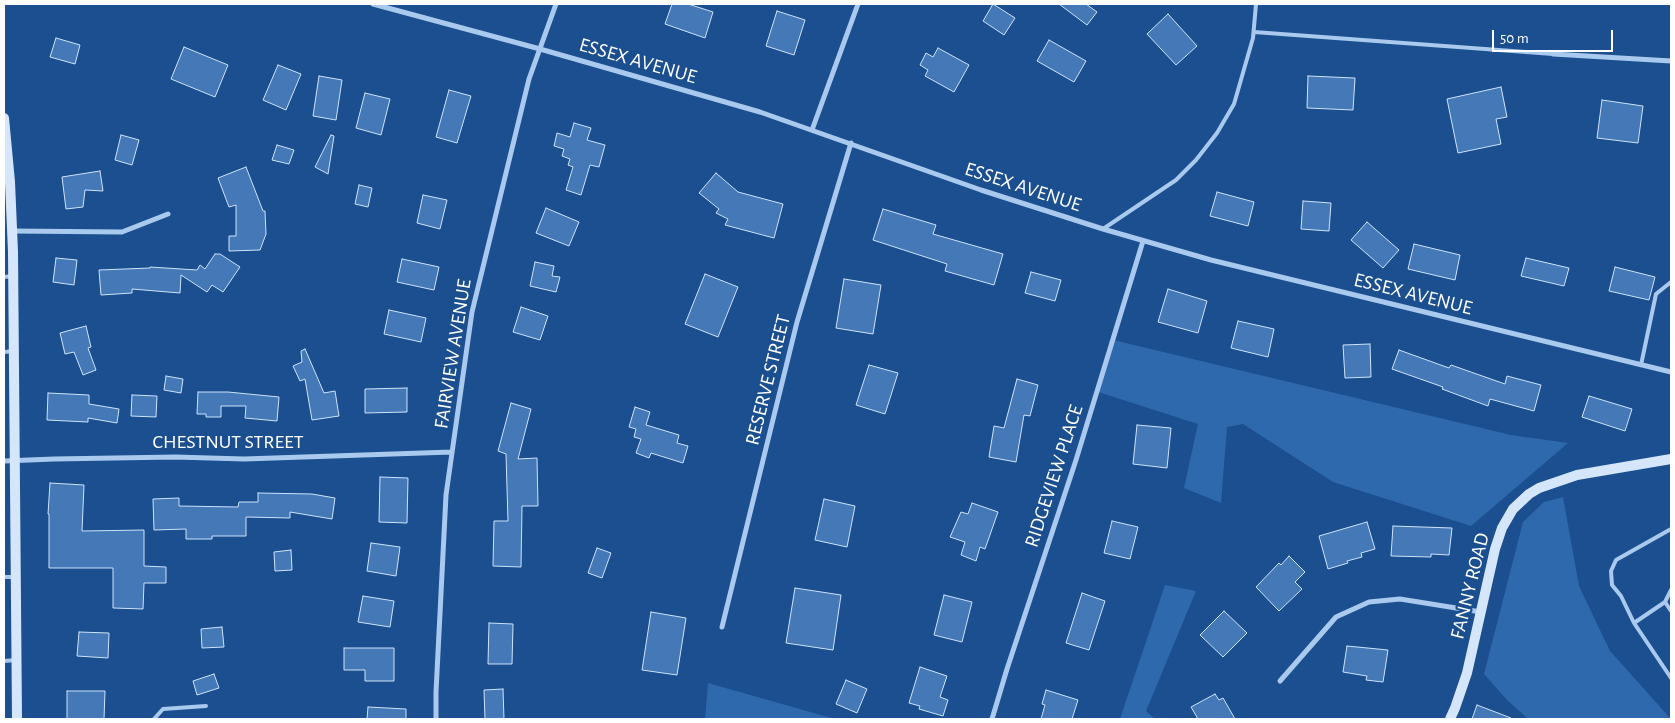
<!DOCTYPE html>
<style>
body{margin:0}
#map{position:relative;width:1675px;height:723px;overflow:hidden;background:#1b4f8f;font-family:"Alegreya Sans",sans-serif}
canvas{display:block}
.frame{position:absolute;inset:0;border:5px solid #fff;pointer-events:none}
.scale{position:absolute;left:1492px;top:30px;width:121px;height:22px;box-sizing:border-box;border:2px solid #fff;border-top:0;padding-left:6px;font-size:15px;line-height:18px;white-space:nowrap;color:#fff;-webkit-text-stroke:4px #1b4f8f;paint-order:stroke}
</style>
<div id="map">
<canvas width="1675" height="723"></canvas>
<div class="frame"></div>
<div class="scale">50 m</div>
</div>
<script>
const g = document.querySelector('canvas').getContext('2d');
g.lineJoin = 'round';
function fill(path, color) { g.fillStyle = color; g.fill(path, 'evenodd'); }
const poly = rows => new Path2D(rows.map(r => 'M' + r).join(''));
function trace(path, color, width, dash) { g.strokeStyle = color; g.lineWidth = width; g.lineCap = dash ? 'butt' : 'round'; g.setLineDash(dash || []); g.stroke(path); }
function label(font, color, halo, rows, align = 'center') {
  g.font = font + ' "Alegreya Sans",sans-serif'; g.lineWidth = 4.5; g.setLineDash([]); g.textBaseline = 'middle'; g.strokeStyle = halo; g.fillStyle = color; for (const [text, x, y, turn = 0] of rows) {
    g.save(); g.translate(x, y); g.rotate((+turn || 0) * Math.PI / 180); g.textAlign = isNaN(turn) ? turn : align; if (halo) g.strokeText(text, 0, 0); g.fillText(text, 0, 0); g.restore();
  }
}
fill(poly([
 [1113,340,1511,435,1568,443,1471,526,1333,482,1243,424,1227,427,1221,503,1184,488,1198,424,1095,391],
 [1563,497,1579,586,1610,651,1671,719,1528,719,1507,700,1484,674,1523,522,1544,502],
 [1165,585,1196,591,1146,711,1155,719,1120,719],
 [708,683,835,719,705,719]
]), '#2e69ad');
const building = poly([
 [672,4,688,4,713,12,705,38,665,24,672,4],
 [993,4,1015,18,1004,35,983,21,993,4],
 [1059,4,1086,4,1097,12,1087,25,1059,4],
 [777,11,805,20,794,55,766,46,777,11],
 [1168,14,1197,46,1176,65,1147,34,1168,14],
 [56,38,80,45,75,64,50,57,56,38],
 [1049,40,1086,61,1074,82,1037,61,1049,40],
 [184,47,228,65,215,97,171,79,184,47],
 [938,48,969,65,954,92,925,76,928,70,920,65,926,53,933,57,938,48],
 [278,65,301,74,286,110,263,100,278,65],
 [319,76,342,80,336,120,313,116,319,76],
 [1308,76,1355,78,1353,110,1307,108,1308,76],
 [1501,87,1507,117,1496,119,1501,144,1458,153,1447,99,1501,87],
 [449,90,471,96,457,143,436,137,449,90],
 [365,93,390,99,381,135,356,128,365,93],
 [1602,100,1643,106,1638,143,1597,138,1602,100],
 [574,123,591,128,587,140,605,145,599,167,590,165,581,195,566,190,573,167,568,165,570,159,562,156,564,149,554,146,557,133,570,137,574,123],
 [121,135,139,140,132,165,115,160,121,135],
 [331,135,334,136,328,174,315,167,331,135],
 [277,145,294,150,289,164,272,160,277,145],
 [246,167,263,211,265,211,266,234,260,250,229,251,229,236,236,236,236,205,229,207,218,178,246,167],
 [100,171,103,191,85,190,83,207,66,209,62,177,100,171],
 [716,173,738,192,783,204,774,238,725,225,728,219,716,213,719,209,699,193,716,173],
 [359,185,372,188,368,207,355,204,359,185],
 [1217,192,1254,202,1248,226,1210,216,1217,192],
 [423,195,447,200,440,229,417,223,423,195],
 [1303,201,1331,203,1329,231,1301,229,1303,201],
 [546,208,579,222,569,246,536,233,546,208],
 [883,209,936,225,933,234,1003,254,994,285,945,271,947,264,873,240,883,209],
 [1367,222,1399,250,1383,268,1351,240,1367,222],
 [1414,244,1460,255,1455,280,1408,269,1414,244],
 [215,254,220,254,240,267,223,292,212,285,207,292,181,275,180,293,132,289,132,293,101,295,99,270,150,268,150,267,197,270,200,265,205,269,215,254],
 [56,258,77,260,74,285,53,282,56,258],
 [1526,258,1569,268,1564,286,1521,276,1526,258],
 [402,259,439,267,434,290,397,282,402,259],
 [535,262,554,266,552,276,560,277,556,292,530,286,535,262],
 [1615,267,1655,277,1649,300,1609,291,1615,267],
 [1031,272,1061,280,1055,301,1025,293,1031,272],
 [705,274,738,287,718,337,685,324,705,274],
 [844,279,881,285,873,334,836,328,844,279],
 [1168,289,1207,301,1198,333,1158,322,1168,289],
 [521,307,548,316,540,340,513,332,521,307],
 [389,310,426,318,421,342,384,334,389,310],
 [1238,321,1274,329,1268,357,1231,348,1238,321],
 [86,326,91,347,88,348,96,370,83,375,74,352,65,354,60,333,86,326],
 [1370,344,1371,377,1345,378,1343,345,1370,344],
 [305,349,324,393,335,391,339,416,312,420,305,379,300,381,293,366,302,362,301,351,305,349],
 [1399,350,1449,368,1451,365,1505,384,1507,376,1541,385,1534,411,1490,399,1488,406,1442,389,1443,387,1392,369,1399,350],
 [869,365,898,373,885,414,856,405,869,365],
 [166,376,183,379,181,393,164,390,166,376],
 [1017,379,1038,385,1030,416,1024,415,1016,462,989,457,994,426,1004,428,1017,379],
 [407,388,407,412,365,413,365,389,407,388],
 [198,392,228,392,279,397,277,421,245,418,246,406,221,406,221,417,206,417,206,414,197,414,198,392],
 [48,393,89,395,89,404,119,409,117,423,88,418,88,422,47,420,48,393],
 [132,395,157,396,156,417,131,416,132,395],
 [1589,396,1632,409,1625,431,1582,417,1589,396],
 [511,403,531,409,518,459,537,458,538,506,522,506,521,567,493,566,494,521,508,521,506,454,498,451,511,403],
 [635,407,650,412,646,425,679,435,677,443,688,446,683,463,651,453,649,458,636,453,641,439,634,437,636,429,629,427,635,407],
 [1137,425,1171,428,1167,468,1133,464,1137,425],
 [380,477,408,478,407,523,379,522,380,477],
 [50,483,84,485,82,531,144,530,144,566,166,567,166,583,144,583,143,609,113,608,113,568,49,568,49,514,48,514,50,483],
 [258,493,312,494,335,498,332,519,290,512,290,518,246,517,246,536,212,536,212,539,186,539,186,529,154,530,153,499,179,498,179,506,238,507,239,502,258,502,258,493],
 [824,499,855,506,847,547,815,540,824,499],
 [972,503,998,512,985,549,980,547,976,561,961,555,965,542,950,537,961,512,968,514,972,503],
 [1112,521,1138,527,1130,559,1104,553,1112,521],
 [1367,522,1375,549,1361,553,1362,557,1347,561,1348,563,1328,569,1319,536,1367,522],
 [1393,526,1452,528,1449,555,1431,554,1431,557,1391,556,1393,526],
 [371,543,400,547,396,576,367,571,371,543],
 [597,548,611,553,602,578,588,573,597,548],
 [291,550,292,570,275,571,274,552,291,550],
 [1289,556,1305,572,1295,582,1302,589,1279,611,1256,587,1279,563,1281,565,1289,556],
 [795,588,841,595,833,650,786,643,795,588],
 [1082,593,1105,601,1089,650,1066,643,1082,593],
 [944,595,972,602,962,642,934,635,944,595],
 [363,596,394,601,390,627,358,622,363,596],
 [1224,611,1247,633,1223,657,1200,635,1224,611],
 [651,612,686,618,677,675,642,670,651,612],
 [489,623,513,624,512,664,488,664,489,623],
 [222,627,224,647,202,648,201,629,222,627],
 [79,632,109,633,108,658,77,656,79,632],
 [1347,646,1388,650,1383,682,1366,680,1367,676,1343,672,1347,646],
 [344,648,394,648,394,681,365,681,365,670,344,670,344,648],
 [920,667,947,676,940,697,948,700,943,716,919,709,920,706,909,703,920,667],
 [214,674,219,688,197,695,193,681,214,674],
 [846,680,867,689,857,713,836,704,846,680],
 [503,689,504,719,485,719,484,690,503,689],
 [1046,690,1078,700,1072,719,1041,719,1045,705,1042,704,1046,690],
 [67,691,105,691,104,719,67,719,67,691],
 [1215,694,1219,700,1223,698,1235,719,1198,719,1191,707,1215,694],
 [1477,705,1511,718,1511,719,1472,719,1477,705],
 [368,707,406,709,406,719,367,719,368,707]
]);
fill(building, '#4478b7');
trace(building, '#cfe3fa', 1);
trace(poly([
 [1254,32,1553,54],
 [1103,229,1176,180,1196,160,1217,133,1234,104,1253,38,1256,4],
 [4,277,13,276],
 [4,352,14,351],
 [1641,365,1656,294,1671,282],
 [1671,529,1616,560,1611,571,1612,585,1621,596,1634,623,1671,678],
 [4,577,15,577],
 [1665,602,1671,611],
 [1634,623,1665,602,1671,590],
 [4,661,16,660],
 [154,719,163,709,206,706]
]), '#a9c9ee', 4);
trace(poly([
 [373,4,540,49,760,112,981,190,1103,229,1211,260,1671,372],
 [1553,54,1671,61],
 [812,130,858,4],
 [12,231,122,232,168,214],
 [4,461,54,459,175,457,244,459,452,452],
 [722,627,797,322,851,143],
 [1280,681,1336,617,1369,602,1400,599,1481,612],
 [436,719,436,692,446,495,472,312,529,79,556,4],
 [992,719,1007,669,1076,460,1143,241]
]), '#a9c9ee', 5);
trace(poly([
 [4,118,10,182,13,252,17,719],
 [1450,719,1455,708,1467,673,1495,549,1502,528,1513,509,1529,494,1539,488,1577,475,1671,459]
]), '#d6e6fa', 10);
label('20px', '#fff', '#1b4f8f', [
 ["ESSEX AVENUE",638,61,16],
 ["ESSEX AVENUE",1023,187,18],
 ["ESSEX AVENUE",1413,294,14],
 ["FAIRVIEW AVENUE",453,354,-81],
 ["RESERVE STREET",768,380,-76],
 ["CHESTNUT STREET",228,442],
 ["RIDGEVIEW PLACE",1054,476,-72],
 ["FANNY ROAD",1470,586,-76]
]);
</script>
